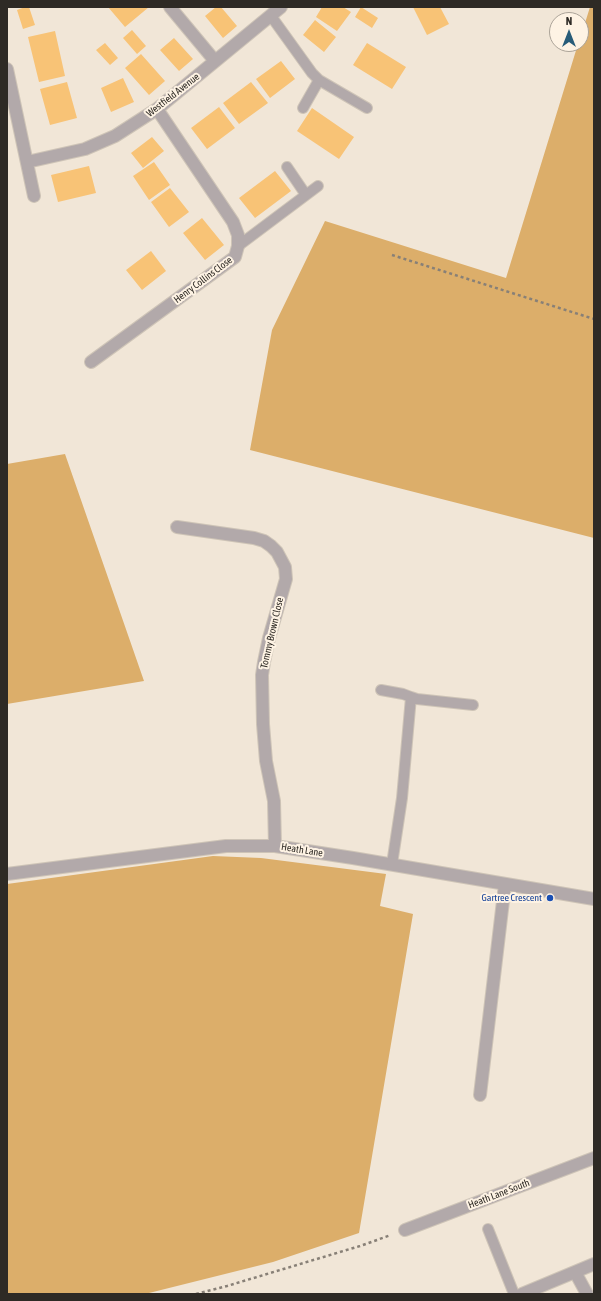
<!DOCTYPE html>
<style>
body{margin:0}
#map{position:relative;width:601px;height:1301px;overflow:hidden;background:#f1e6d7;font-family:"Asap Condensed",sans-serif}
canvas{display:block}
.frame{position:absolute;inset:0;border:8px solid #2e2a25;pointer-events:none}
.north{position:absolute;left:549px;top:12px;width:40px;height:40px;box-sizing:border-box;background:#fef3e4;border:1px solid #aba398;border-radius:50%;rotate:0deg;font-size:11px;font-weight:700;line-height:16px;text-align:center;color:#2e2a25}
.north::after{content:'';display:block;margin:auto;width:14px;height:18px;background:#285c78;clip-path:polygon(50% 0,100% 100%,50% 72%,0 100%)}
</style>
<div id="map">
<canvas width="601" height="1301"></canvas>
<div class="frame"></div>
<div class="north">N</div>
</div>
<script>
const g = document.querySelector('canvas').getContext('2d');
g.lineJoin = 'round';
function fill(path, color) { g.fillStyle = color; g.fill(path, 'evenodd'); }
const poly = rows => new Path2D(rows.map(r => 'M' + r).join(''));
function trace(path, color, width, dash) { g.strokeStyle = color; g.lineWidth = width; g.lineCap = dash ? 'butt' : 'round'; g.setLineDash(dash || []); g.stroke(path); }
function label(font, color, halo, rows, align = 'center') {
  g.font = font + ' "Asap Condensed",sans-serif'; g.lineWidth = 4; g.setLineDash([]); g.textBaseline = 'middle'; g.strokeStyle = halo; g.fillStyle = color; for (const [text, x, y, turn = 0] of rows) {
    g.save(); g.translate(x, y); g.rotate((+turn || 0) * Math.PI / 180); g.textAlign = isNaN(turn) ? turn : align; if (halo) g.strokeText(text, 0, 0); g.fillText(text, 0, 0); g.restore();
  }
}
fill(poly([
 [590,7,594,7,594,538,250,450,272,330,325,221,506,278,578,44,581,44,581,36],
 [65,454,144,681,7,704,7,464],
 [213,856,261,858,386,874,380,906,413,914,359,1233,273,1262,145,1294,7,1294,7,884]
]), '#dcae6a');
fill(poly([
 [25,7,29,7,35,25,23,29,17,10],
 [108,7,149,7,125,27],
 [216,7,221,7,237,26,223,38,205,16],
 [322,7,343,7,351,12,337,31,316,17],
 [361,7,378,18,372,28,355,17],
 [413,7,440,7,449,24,427,35],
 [315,20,336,37,324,52,303,35],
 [132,30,146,46,137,54,123,38],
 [55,31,65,76,39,82,28,37],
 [174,38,193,59,179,71,160,50],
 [105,43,118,58,110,65,96,50],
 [367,43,406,67,392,89,353,65],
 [141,54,165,81,149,95,125,68],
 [281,61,295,79,270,98,256,79],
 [123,78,134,102,111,112,101,88],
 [67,82,77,118,50,125,40,89],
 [251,82,268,103,239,124,223,103],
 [219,107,235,128,207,149,191,128],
 [312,108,354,137,339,159,297,131],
 [152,137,164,151,143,168,131,153],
 [154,162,170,185,149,200,133,176],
 [89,166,96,193,58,202,51,175],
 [275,171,291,191,255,218,239,198],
 [170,188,189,212,169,227,151,202],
 [202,218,224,245,205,260,183,233],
 [151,251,166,271,142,290,126,270]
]), '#f8c376');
const lane = poly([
 [271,16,312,73,319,80,367,108],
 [303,108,319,80],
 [287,167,306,195],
 [238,246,318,186],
 [381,690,403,694,411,697],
 [392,864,402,798,411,697,417,699,473,705],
 [488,1229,514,1294]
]);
const street = poly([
 [170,7,215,61],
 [7,69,34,196],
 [27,162,85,149,115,136,157,109,281,7],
 [91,362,235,257,238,246,238,235,233,222,157,109],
 [177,527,254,538,264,541,271,546,277,552,285,567,286,579,269,638,264,662,262,675,263,724,266,761,274,801,275,846],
 [7,874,226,846,275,846,353,858,594,899],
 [480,1095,505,884],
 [405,1230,594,1158],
 [575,1272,587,1294],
 [522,1294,594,1264]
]);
trace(lane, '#cec4b7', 12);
trace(street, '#cec4b7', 14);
trace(poly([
 [392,255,594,319],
 [196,1294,227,1286,360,1246,391,1235]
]), '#888077', 2.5, [3, 3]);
trace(lane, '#b2a9aa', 10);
trace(street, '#b2a9aa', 12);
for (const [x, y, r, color] of [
 [550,898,4,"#1a4fb4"]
]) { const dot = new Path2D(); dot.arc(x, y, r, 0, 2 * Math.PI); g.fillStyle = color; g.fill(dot); trace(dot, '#fef3e4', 1.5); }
label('10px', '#2e2a25', '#fef3e4', [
 ["Westfield Avenue",173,95,-38],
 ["Henry Collins Close",203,280,-37],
 ["Tommy Brown Close",272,633,-77],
 ["Heath Lane",302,850,9],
 ["Heath Lane South",499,1194,-21]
]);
label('10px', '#164399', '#fef3e4', [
 ["Gartree Crescent",542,898]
], 'right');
</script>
